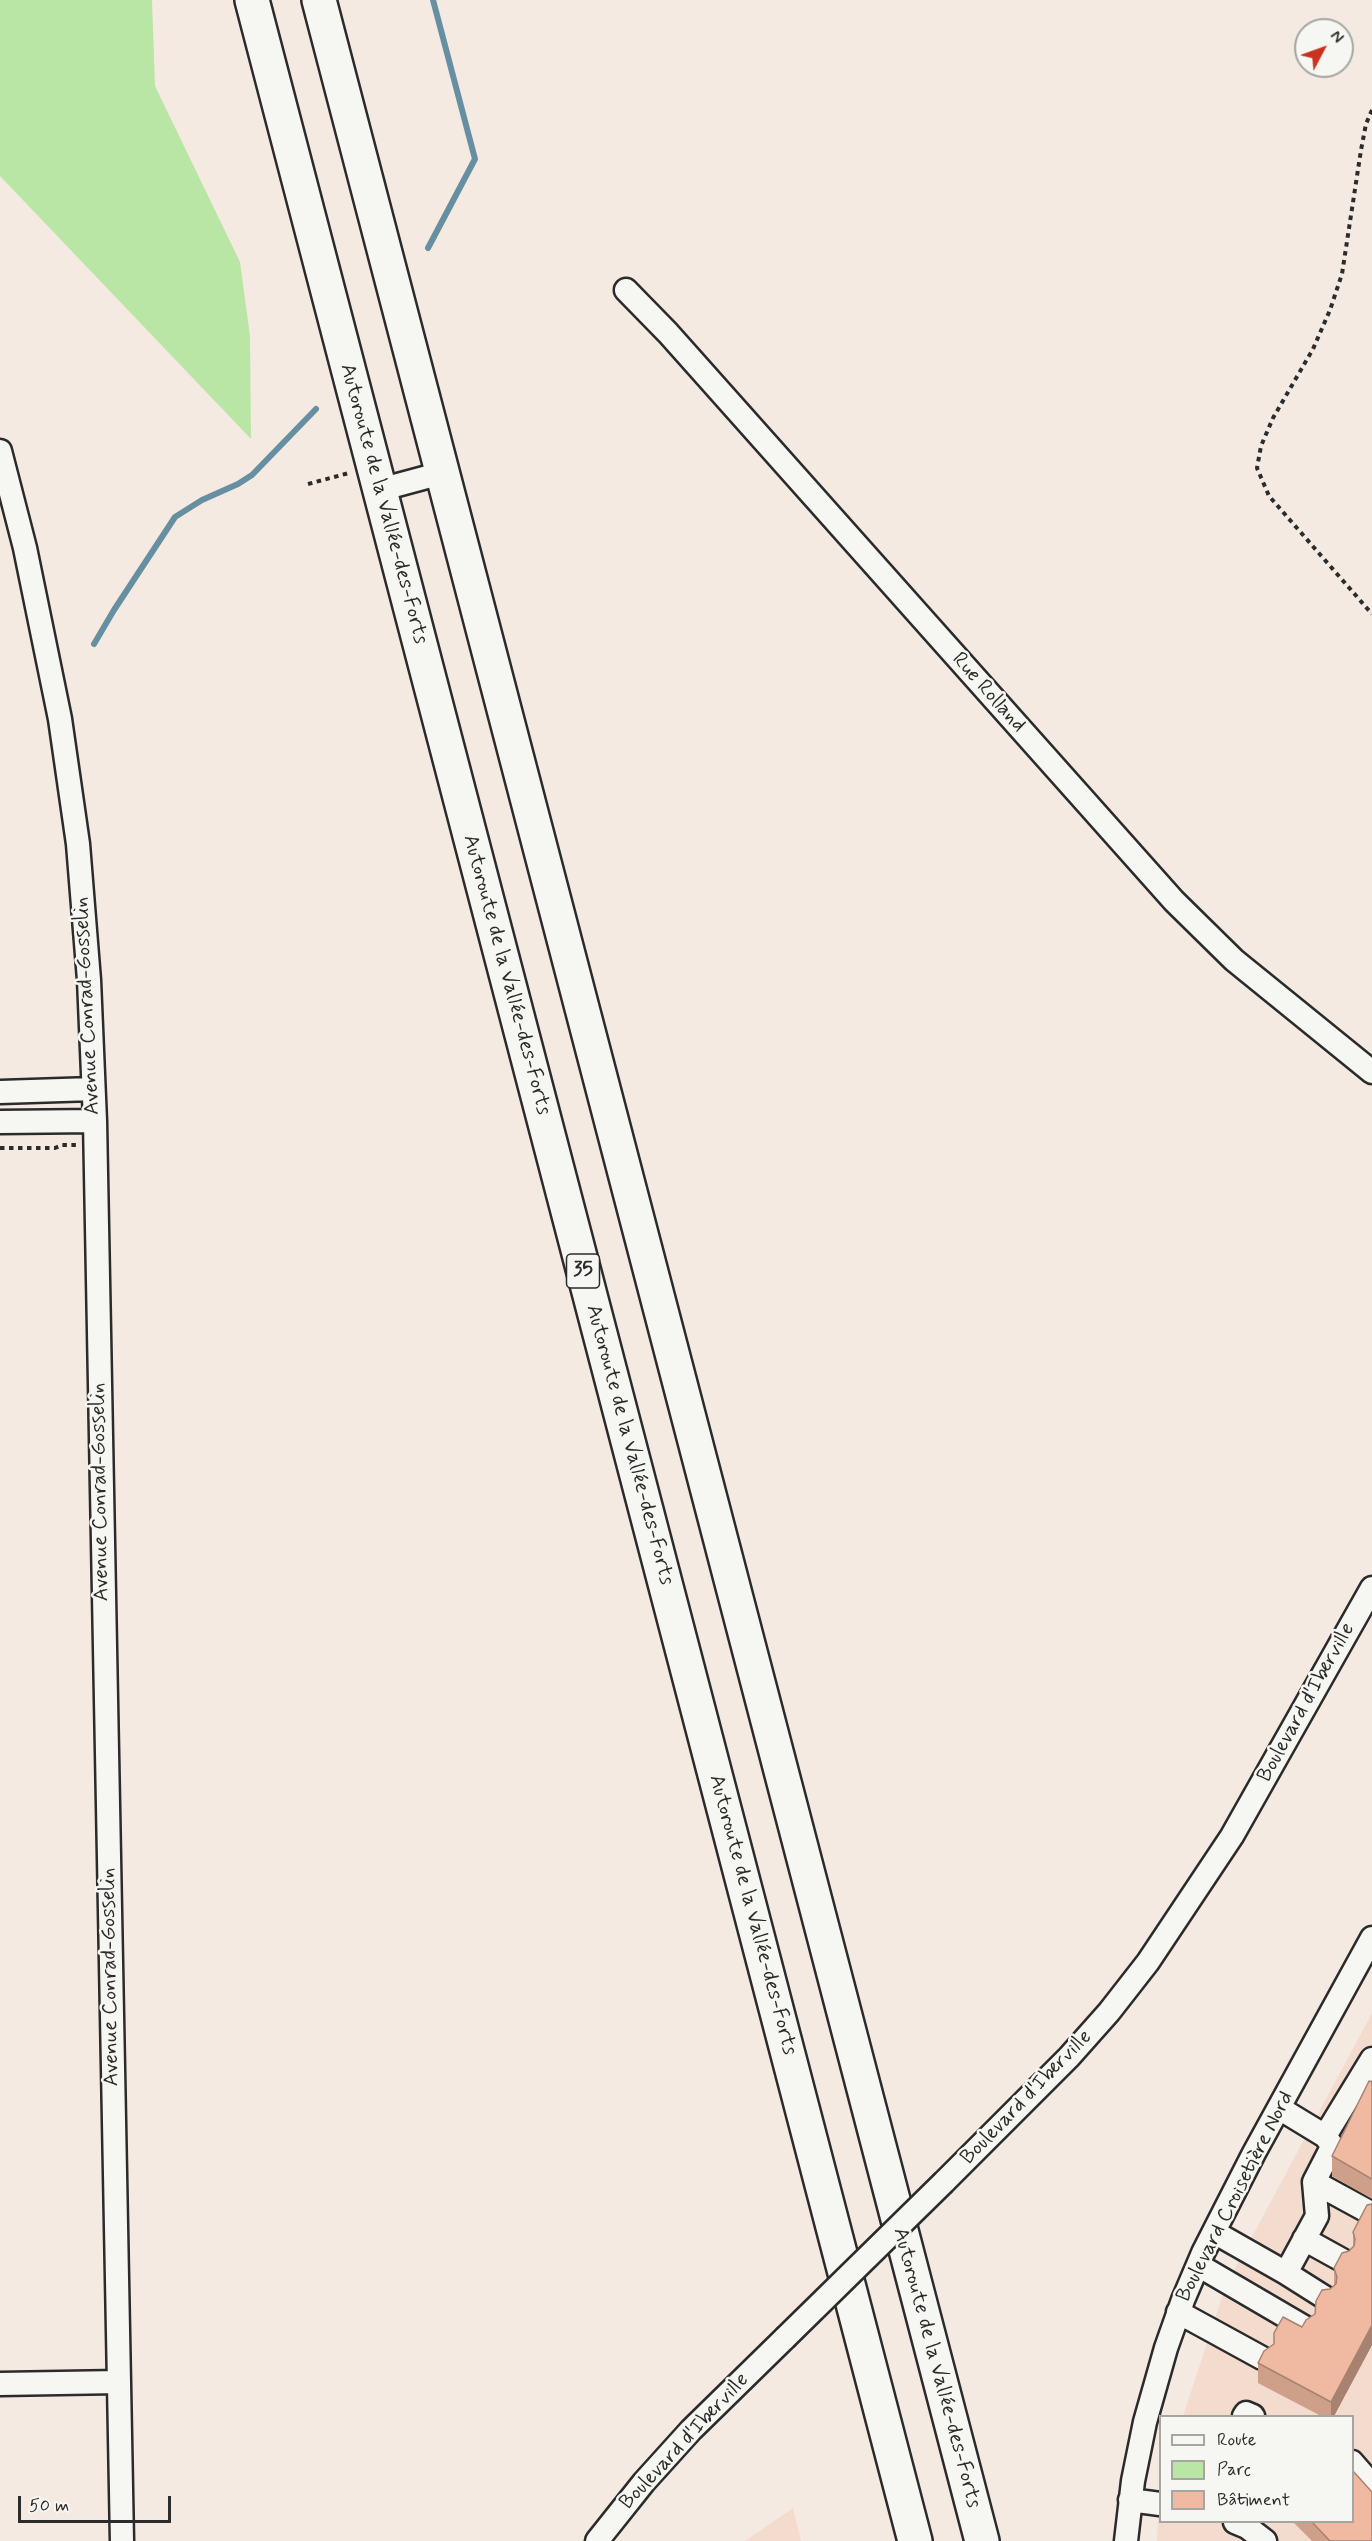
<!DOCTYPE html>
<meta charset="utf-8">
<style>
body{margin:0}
#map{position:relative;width:1372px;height:2541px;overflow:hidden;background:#f5eae2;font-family:Mynerve,sans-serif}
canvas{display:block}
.legend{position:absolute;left:1159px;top:2415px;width:195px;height:108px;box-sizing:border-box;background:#f6f6f2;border:2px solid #a5a5a2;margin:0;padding:8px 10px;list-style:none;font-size:18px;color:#2b2b2b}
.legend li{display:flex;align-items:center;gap:12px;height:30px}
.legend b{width:30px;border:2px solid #a5a5a2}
.north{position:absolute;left:1294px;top:18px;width:60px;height:60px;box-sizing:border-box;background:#f6f6f2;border:2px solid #a5a5a2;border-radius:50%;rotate:49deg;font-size:16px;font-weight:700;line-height:24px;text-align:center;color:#2b2b2b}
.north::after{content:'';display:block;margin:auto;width:21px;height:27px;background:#c8321e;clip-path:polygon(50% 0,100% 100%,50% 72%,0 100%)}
.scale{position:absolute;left:18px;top:2496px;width:153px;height:27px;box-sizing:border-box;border:3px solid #2b2b2b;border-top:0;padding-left:8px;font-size:18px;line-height:21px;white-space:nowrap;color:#2b2b2b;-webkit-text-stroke:4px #f6f6f2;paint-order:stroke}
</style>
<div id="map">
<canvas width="1372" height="2541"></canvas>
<ul class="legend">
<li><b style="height:8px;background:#f6f6f2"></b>Route</li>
<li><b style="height:16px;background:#b9e6a4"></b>Parc</li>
<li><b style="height:16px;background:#efbaa1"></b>Bâtiment</li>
</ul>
<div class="north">N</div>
<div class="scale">50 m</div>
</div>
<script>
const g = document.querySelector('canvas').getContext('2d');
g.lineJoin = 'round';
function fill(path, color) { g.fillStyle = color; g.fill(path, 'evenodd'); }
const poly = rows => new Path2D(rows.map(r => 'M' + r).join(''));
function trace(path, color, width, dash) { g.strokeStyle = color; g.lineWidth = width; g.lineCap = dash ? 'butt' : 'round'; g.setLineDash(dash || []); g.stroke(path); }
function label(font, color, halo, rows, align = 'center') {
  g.font = font + ' Mynerve,sans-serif'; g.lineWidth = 5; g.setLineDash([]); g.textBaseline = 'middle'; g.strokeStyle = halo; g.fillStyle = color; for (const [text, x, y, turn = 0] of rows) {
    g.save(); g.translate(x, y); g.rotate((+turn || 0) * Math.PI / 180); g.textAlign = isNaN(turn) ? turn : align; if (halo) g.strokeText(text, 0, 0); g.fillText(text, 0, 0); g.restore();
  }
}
fill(poly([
 [1372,2013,1372,2541,1157,2541,1160,2487,1160,2522,1352,2522,1352,2416,1183,2416,1226,2285],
 [793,2508,801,2541,745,2541]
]), '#f3dcce');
fill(poly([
 [0,0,152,0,155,86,240,262,250,336,251,439,0,176]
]), '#b9e6a4');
trace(poly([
 [428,248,475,159,433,0],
 [94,644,114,610,175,517,202,500,238,484,252,475,316,409]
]), '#668fa1', 6);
const minor = poly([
 [626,290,668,333,1174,901,1234,960,1372,1072],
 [0,451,25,548,60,719,78,844,89,980,95,1121,122,2541],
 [379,490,442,473],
 [0,1092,93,1089],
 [0,1122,95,1121],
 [1325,2136,1372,2059],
 [944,2182,1069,2057,1109,2012,1148,1962,1232,1836,1372,1588],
 [1314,2182,1369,2212],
 [1214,2232,1286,2273,1317,2216,1314,2182,1331,2149,1331,2144,1325,2136,1279,2108],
 [1304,2239,1342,2260],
 [1198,2265,1304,2327],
 [1286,2273,1324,2297],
 [1178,2312,1262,2358],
 [0,2384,119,2382],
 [1244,2416,1246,2413,1253,2416],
 [1352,2462,1372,2485],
 [1130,2500,1160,2504],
 [1235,2522,1247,2527,1265,2541],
 [597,2541,644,2482,691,2430,785,2338],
 [1126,2541,1133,2481,1145,2422,1166,2348,1183,2300,1203,2253,1254,2153,1372,1938]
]);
const highway = poly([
 [252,0,915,2541],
 [319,0,982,2541]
]);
trace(minor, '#2b2b2b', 27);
trace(highway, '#2b2b2b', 38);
trace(poly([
 [1372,110,1366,124,1361,150,1342,274,1330,310,1313,349,1273,418,1261,446,1257,468,1269,496,1372,614],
 [308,484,349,473],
 [0,1148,55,1148,62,1145,77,1145]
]), '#2b2b2b', 4, [4.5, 4.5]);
trace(minor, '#f6f6f2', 22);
trace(highway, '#f6f6f2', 33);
const minorBridge = poly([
 [785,2338,944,2182]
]);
trace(minorBridge, '#2b2b2b', 27, []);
trace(minorBridge, '#f6f6f2', 22);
fill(poly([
 [1372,2082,1372,2199,1332,2176,1332,2156],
 [1372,2204,1372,2345,1334,2416,1321,2416,1258,2383,1258,2363,1302,2327,1315,2314,1330,2289,1334,2285,1334,2268,1353,2247,1353,2232],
 [1293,2522,1353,2522,1372,2541,1312,2541]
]), '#cea08a');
fill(poly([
 [1372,2325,1372,2345,1334,2416,1331,2416,1331,2402]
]), '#a78271');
const building = poly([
 [1369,2081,1372,2082,1372,2179,1332,2156,1369,2081],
 [1372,2204,1372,2325,1331,2402,1258,2363,1264,2351,1274,2344,1274,2333,1283,2317,1302,2327,1306,2320,1315,2314,1316,2301,1322,2290,1330,2289,1336,2284,1337,2277,1334,2268,1342,2253,1349,2251,1354,2246,1355,2239,1353,2232,1367,2205,1372,2204],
 [1353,2471,1372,2492,1372,2541,1330,2541,1312,2522,1353,2522,1353,2471]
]);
fill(building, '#efbaa1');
trace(building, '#a78271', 1.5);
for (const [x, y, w] of [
 [583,1271,33]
]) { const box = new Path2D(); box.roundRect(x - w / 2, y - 17, w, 34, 4.5); g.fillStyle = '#f6f6f2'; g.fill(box); trace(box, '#2b2b2b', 1.5); }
label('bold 20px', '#2b2b2b', null, [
 ["35",583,1271]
]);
label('21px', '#2b2b2b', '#f6f6f2', [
 ["Autoroute de la Vallée-des-Forts",383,504,75],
 ["Rue Rolland",988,693,48],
 ["Autoroute de la Vallée-des-Forts",506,975,75],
 ["Avenue Conrad-Gosselin",88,1006,-93],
 ["Autoroute de la Vallée-des-Forts",629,1445,75],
 ["Avenue Conrad-Gosselin",101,1492,-91],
 ["Boulevard d'Iberville",1307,1703,-61],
 ["Autoroute de la Vallée-des-Forts",752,1915,75],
 ["Avenue Conrad-Gosselin",111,1977,-91],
 ["Boulevard d'Iberville",1027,2098,-46],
 ["Boulevard Croisetière Nord",1236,2197,-63],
 ["Autoroute de la Vallée-des-Forts",936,2368,75],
 ["Boulevard d'Iberville",685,2442,-47]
]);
</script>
